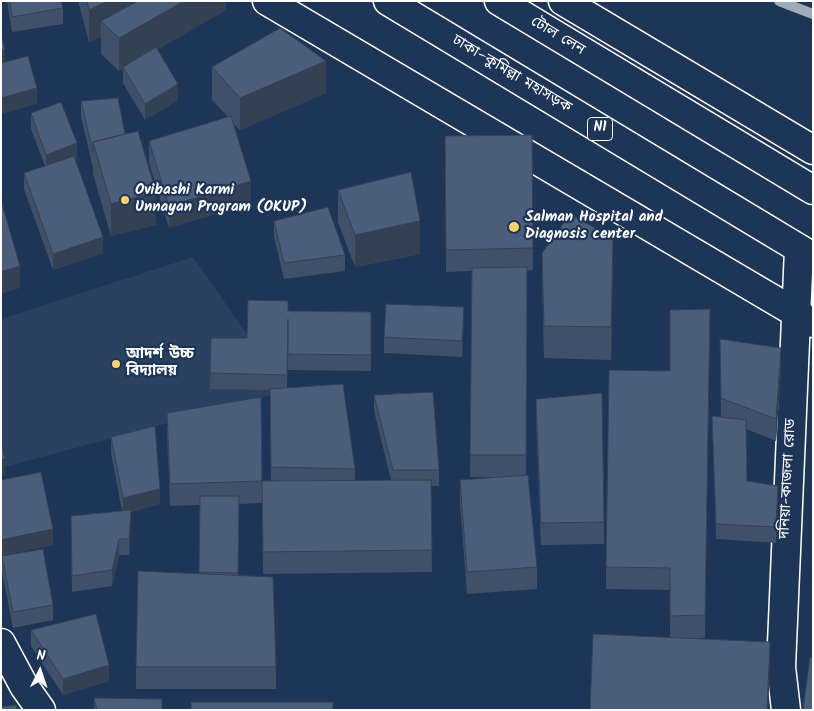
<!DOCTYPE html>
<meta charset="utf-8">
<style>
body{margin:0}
#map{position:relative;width:814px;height:711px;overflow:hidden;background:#1d3557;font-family:Kalam,sans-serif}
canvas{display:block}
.frame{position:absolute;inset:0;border:2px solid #fff;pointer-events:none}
.north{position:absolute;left:15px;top:646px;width:50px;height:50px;-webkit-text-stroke:4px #1d3557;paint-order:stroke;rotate:4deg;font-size:14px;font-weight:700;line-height:20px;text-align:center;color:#fff}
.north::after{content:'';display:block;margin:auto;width:18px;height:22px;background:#fff;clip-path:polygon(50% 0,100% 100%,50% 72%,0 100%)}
</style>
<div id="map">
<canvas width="814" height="711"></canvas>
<div class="frame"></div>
<div class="north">N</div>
</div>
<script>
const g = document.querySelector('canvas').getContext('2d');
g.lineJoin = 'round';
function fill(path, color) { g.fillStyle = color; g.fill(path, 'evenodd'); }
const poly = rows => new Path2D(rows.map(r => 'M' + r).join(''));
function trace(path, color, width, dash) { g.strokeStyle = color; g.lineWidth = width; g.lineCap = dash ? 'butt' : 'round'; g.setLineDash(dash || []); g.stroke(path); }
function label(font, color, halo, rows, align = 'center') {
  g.font = font + ' Kalam,"Noto Sans Bengali",sans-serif'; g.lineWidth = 4.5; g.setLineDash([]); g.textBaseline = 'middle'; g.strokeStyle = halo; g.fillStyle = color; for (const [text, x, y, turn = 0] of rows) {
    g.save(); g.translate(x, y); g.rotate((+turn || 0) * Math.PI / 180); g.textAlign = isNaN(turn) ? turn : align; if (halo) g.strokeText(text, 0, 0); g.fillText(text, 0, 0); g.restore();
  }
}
fill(poly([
 [193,257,287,391,5,467,1,453,1,319]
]), '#2a4161');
trace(poly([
 [779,1,813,14]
]), '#a0aab8', 10);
const street = poly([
 [267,1,813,323],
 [1,643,24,686,41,710],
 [786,710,781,667,799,249]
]);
const highway = poly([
 [388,1,813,257],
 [499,1,813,190],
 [563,1,813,150]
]);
trace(street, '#fff', 31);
trace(highway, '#fff', 31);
trace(street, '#1d3557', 28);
trace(highway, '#1d3557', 28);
fill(poly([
 [7,1,61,1,63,8,63,24,12,32],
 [78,1,226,1,226,10,158,49,178,100,145,120,123,83,123,69,119,71,101,54,101,37,89,42],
 [212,67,326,93,240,130,233,123,251,203,169,228,149,163,149,141,228,117,212,100],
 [81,101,125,134,156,225,111,236,93,174,93,168,81,117],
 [31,113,77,159,75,159,103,253,53,270,24,189,24,173,45,166,31,129],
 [532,135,533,270,527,271,526,475,537,567,537,589,467,594,460,503,460,480,500,477,470,477,472,271,446,272,445,136],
 [338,190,420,254,355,267,338,222],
 [274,221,345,255,345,271,284,279,274,237],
 [542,253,613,270,611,360,544,358,542,286],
 [710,309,705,638,682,638,770,669,670,638,670,590,606,589,606,567,670,371],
 [288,311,371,312,371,371,288,370,288,335,287,388,355,469,355,480,391,480,374,411,374,395,439,470,439,486,431,486,432,572,263,574,262,481,271,481,270,390,210,389,211,338,247,338],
 [464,323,462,357,384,353,384,337],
 [720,339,781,370,776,441,746,429,747,481,778,501,776,543,716,539,712,416,721,417],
 [536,399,604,522,604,544,541,545,536,421],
 [167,413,262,481,262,503,239,504,238,575,276,667,276,689,136,689,136,667,199,574,200,505,170,506,167,435],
 [111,437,160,504,131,512,131,525,129,555,119,555,112,586,72,592,71,516,122,511,111,453],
 [2,556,53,605,53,620,13,628,2,572],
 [31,630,109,681,63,695,31,646],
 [94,698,162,710,94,710]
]), '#405068');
fill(poly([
 [108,1,176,1,101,21,101,37,89,42,89,10],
 [184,1,226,1,226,10,119,71,119,38],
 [5,49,5,65,1,66,1,50],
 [326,61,326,93,240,130,240,98],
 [178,84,178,100,145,120,145,104],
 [37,88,37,104,1,114,1,98],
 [77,143,77,159,46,171,46,155],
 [251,181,251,203,169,228,169,206],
 [156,192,156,225,111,236,111,204],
 [420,221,420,254,355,267,355,235],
 [103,237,103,253,53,270,53,254],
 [613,238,613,270,611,360,611,327],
 [20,266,20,288,1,294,1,272],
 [464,307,464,323,462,357,462,341],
 [781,348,781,370,776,441,776,419],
 [5,459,5,475,1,476,1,460],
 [778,486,778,501,776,543,776,527],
 [160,489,160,504,131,512,131,525,129,555,129,539,123,514,123,498],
 [53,529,53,545,1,556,1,540],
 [119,539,119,555,112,586,112,570],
 [770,642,770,669,768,710,767,710],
 [109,665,109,681,63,695,63,679]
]), '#344155');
const building = poly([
 [10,1,61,1,63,8,12,17,10,1],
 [87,1,108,1,89,10,87,1],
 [138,1,184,1,119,38,101,21,138,1],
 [280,28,326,61,240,98,212,67,280,28],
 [1,35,5,49,1,50,1,35],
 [156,47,178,84,145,104,123,67,156,47],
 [28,56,37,88,1,98,1,63,28,56],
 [118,98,125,134,93,142,93,152,81,101,118,98],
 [61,102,77,143,46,155,31,113,61,102],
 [231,116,251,181,169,206,149,141,231,116],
 [138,131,156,192,111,204,93,142,138,131],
 [532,135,533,248,446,250,445,136,532,135],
 [74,156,103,237,53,254,24,173,74,156],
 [411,172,420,221,355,235,338,190,411,172],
 [1,200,20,266,1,272,1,200],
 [328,207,345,255,284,263,274,221,328,207],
 [570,214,613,238,611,327,544,326,542,253,570,214],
 [527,267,526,455,470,455,472,268,527,267],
 [248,300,288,301,288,311,371,312,371,355,288,354,288,319,287,375,210,373,211,338,247,338,248,300],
 [386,304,464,307,462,341,384,337,386,304],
 [710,309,705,615,670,616,670,568,606,567,609,370,670,371,670,310,710,309],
 [720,339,781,348,776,419,721,398,720,339],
 [343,384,355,469,271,467,270,389,343,384],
 [433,392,439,470,393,470,374,395,433,392],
 [602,393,604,522,541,523,536,399,602,393],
 [261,397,262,481,170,484,167,413,261,397],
 [712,416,746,420,747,481,778,486,776,527,716,524,712,416],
 [155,426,160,489,123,498,111,437,155,426],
 [1,443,5,459,1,460,1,443],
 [41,472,53,529,1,540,1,480,41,472],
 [528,475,537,567,467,572,460,480,528,475],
 [431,480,432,550,263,552,262,481,431,480],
 [200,496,239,496,238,573,199,572,200,496],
 [131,510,129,539,119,539,112,570,72,576,71,516,131,510],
 [43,549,53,605,13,612,2,556,43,549],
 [138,571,273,577,276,667,136,667,138,571],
 [96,614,109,665,63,679,31,630,96,614],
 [593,634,770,642,767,710,590,710,593,634],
 [810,657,813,658,813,710,803,710,810,657],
 [94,698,162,699,162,710,97,710,94,698],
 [191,702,333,702,333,710,191,710,191,702],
 [16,705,17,710,1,710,1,707,16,705]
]);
fill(building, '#4a5d79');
trace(building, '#344155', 1);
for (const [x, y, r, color] of [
 [125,200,5,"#ffd166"],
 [514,227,6,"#ffd166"],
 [116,364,5,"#ffd166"]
]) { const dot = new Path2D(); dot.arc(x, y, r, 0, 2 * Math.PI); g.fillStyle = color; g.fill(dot); trace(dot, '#1d3557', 2); }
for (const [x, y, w] of [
 [600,129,25]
]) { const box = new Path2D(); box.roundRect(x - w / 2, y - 11.5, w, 23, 4); g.fillStyle = '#1d3557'; g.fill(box); trace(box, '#fff', 1); }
label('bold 14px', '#fff', null, [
 ["N1",600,129]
]);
label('15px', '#fff', '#1d3557', [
 ["টোল লেন",557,37,31],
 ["ঢাকা–কুমিল্লা মহাসড়ক",511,75,31],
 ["দনিয়া-কাজলা রোড",789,479,-87]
]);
label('bold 15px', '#fff', '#1d3557', [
 ["Ovibashi Karmi",135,191],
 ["Unnayan Program (OKUP)",135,208],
 ["Salman Hospital and",525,218],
 ["Diagnosis center",525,235],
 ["আদর্শ উচ্চ",126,355],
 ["বিদ্যালয়",126,372]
], 'left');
</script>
